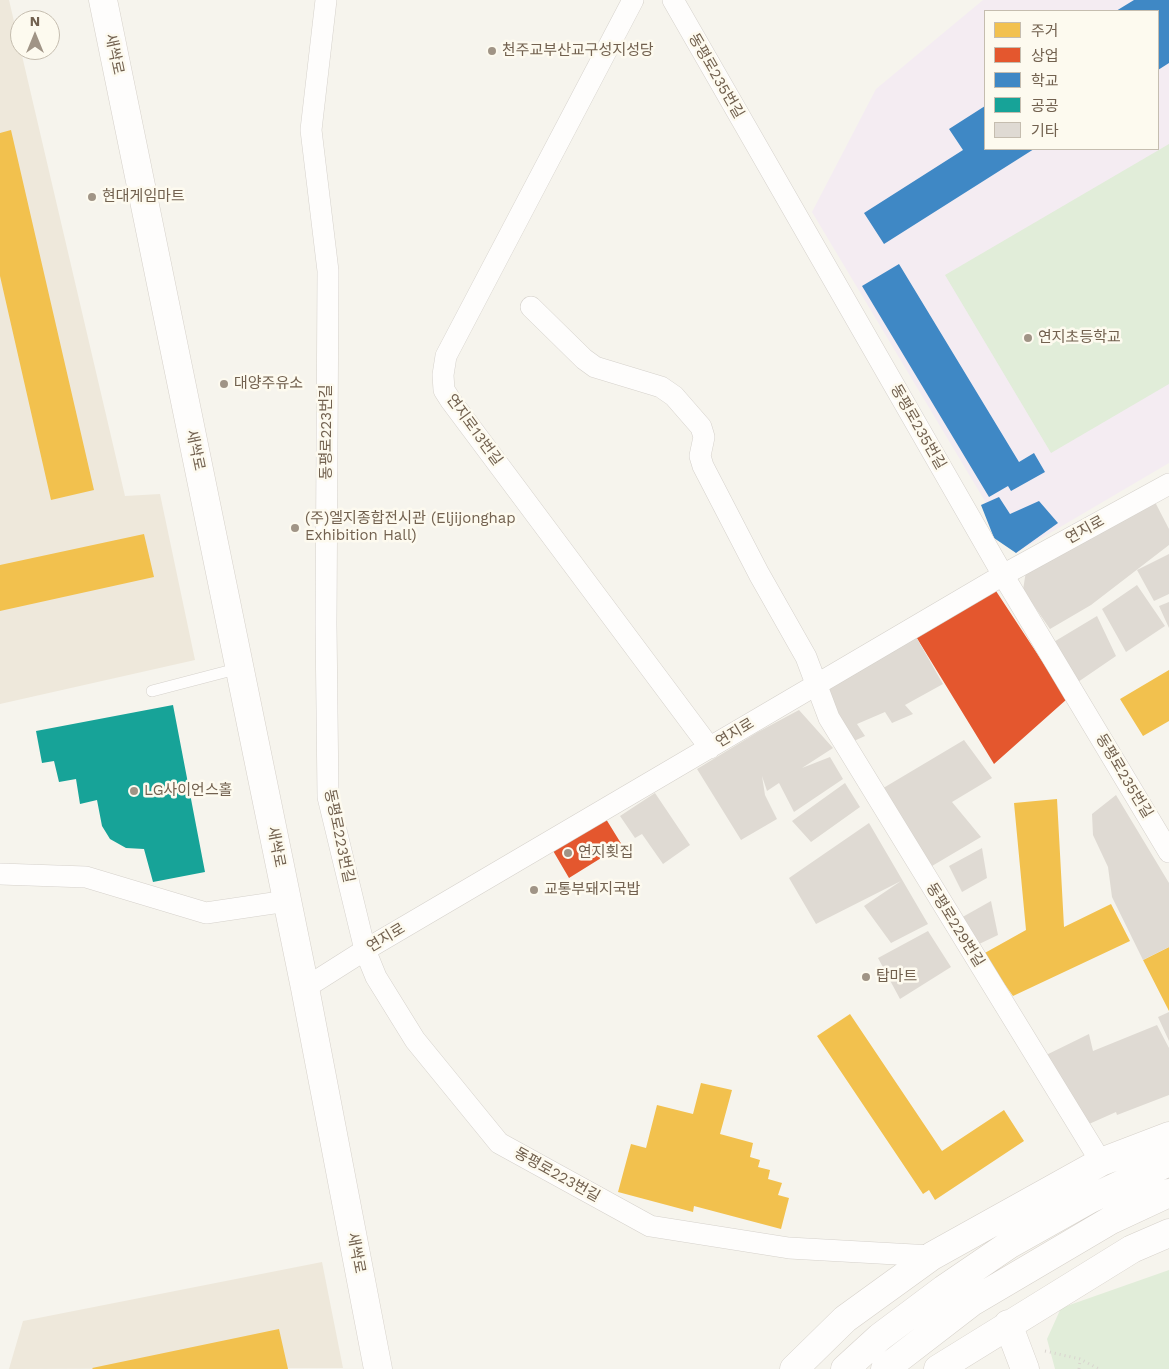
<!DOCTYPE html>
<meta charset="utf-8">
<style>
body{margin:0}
#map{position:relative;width:1169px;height:1369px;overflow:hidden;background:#f6f4ed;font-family:"Work Sans","Noto Sans KR",sans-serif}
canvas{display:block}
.legend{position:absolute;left:984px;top:10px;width:175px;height:140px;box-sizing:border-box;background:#fdfaef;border:1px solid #c5bdaf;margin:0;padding:6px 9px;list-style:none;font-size:15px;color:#72614f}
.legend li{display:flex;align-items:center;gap:10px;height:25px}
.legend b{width:25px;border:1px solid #c5bdaf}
.north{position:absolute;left:10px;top:10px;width:50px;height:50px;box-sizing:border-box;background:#fdfaef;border:1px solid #c5bdaf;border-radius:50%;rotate:0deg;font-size:14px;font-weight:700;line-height:20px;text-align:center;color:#72614f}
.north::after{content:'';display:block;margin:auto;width:18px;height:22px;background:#a09486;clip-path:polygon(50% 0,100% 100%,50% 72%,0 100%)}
</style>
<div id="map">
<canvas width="1169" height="1369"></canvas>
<ul class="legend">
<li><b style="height:14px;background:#f2c14e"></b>주거</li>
<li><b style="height:14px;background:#e4572e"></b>상업</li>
<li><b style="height:14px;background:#3f88c5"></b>학교</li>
<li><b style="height:14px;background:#17a398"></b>공공</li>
<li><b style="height:14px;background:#dfdad3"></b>기타</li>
</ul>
<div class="north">N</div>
</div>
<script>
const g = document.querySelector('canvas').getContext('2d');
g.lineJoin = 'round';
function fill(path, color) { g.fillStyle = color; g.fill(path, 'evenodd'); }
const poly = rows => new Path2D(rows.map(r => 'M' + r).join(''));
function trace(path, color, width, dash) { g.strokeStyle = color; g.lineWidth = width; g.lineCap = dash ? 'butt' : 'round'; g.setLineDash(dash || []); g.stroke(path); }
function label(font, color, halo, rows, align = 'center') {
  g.font = font + ' "Work Sans","Noto Sans KR",sans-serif'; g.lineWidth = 5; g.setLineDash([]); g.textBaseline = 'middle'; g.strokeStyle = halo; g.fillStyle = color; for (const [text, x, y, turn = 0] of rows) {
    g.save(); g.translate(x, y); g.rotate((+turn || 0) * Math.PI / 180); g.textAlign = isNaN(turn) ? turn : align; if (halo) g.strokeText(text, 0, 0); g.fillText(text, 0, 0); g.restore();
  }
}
fill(poly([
 [0,0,9,0,125,496,160,494,195,660,0,704],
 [322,1262,343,1368,9,1369,23,1321]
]), '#eee8db');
fill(poly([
 [983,0,1169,0,1169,463,1016,553,812,212,876,89],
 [985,11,1158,11,1158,149,985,149]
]), '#f4ecf2');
fill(poly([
 [1169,144,1169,384,1051,453,945,275],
 [1169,1270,1169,1369,1055,1369,1047,1339,1061,1308]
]), '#e1edd9');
fill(poly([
 [11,130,94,490,51,500,0,276,0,133],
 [144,534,154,577,0,611,0,565],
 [1169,670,1169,721,1143,736,1120,699],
 [1057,799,1064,927,1111,904,1130,941,1013,996,983,954,1026,930,1014,803],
 [1169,947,1169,1011,1143,960],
 [850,1014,942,1151,1004,1110,1024,1141,935,1200,929,1190,923,1194,817,1036],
 [701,1083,732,1090,720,1134,753,1143,750,1157,760,1160,758,1167,770,1170,768,1179,782,1183,778,1195,789,1198,781,1229,694,1206,693,1212,618,1192,631,1144,646,1148,657,1105,693,1114],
 [279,1329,288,1369,93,1369,92,1368]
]), '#f2c14e');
fill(poly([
 [996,591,1067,699,994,764,915,635],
 [606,819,622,845,569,878,552,849]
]), '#e4572e');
fill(poly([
 [1134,0,1169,0,1169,63,1158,70,1158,11,1116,11],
 [985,106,985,149,1034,149,884,244,864,213,963,150,949,129],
 [899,264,1019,462,1034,453,1045,472,1011,491,1008,486,989,497,862,286],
 [999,497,1010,514,1039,501,1058,523,1016,553,994,538,981,505]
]), '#3f88c5');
fill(poly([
 [173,705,205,872,153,882,144,849,126,848,110,839,102,826,97,800,80,804,76,779,59,782,54,761,42,763,36,731]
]), '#17a398');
fill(poly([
 [1155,502,1169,529,1169,545,1091,605,1050,629,1023,590,1026,571],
 [1169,554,1169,594,1154,601,1137,570],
 [1137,585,1165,626,1126,652,1102,609],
 [1169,602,1169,628,1159,606],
 [1097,616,1116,656,1078,682,1052,643],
 [915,635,943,684,905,705,913,714,892,723,885,712,857,724,865,736,845,745,828,700,830,684],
 [799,710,833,748,802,768,830,757,843,779,794,812,779,783,767,791,762,776,765,795,777,819,741,840,697,769,758,732],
 [964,740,992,778,952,802,981,837,932,866,880,790],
 [845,783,860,807,811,842,792,821],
 [655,793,690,845,663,864,642,834,635,838,620,816],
 [1116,795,1169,883,1169,947,1143,960,1112,897,1108,867,1093,835,1092,814],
 [869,823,928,924,891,943,864,906,901,881,816,924,789,878],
 [982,848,987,878,962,892,949,866],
 [991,901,998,935,975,946,959,919],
 [928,931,951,967,900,999,878,958],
 [1169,1012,1169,1041,1158,1017],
 [1157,1025,1169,1048,1169,1095,1117,1115,1116,1112,1080,1128,1038,1059,1089,1034,1093,1051]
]), '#dfdad3');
const lane = poly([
 [152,691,240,668]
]);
const street = poly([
 [326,0,311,130,328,271,326,624,328,797,365,950,376,977,415,1040,499,1143,650,1226,789,1248,932,1256],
 [633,0,446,356,443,375,444,390,451,401,710,748],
 [673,0,1003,575,1169,852],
 [531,307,584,359,595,367,661,387,674,396,701,427,704,437,700,456,703,466,759,574,806,657,829,718,1101,1162],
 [0,874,86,877,206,913,287,901],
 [305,988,365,950,1003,575,1169,484]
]);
const secondary = poly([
 [103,0,305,988,378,1369],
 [1008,1324,1025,1369],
 [794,1369,845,1319,932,1256,1101,1162,1169,1136],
 [845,1369,880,1337,944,1289,1010,1244,1090,1199,1169,1162],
 [885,1369,972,1302,1111,1220,1169,1193],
 [938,1369,1132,1249,1169,1233]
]);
trace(lane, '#d5d1cb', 12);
trace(street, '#d5d1cb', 22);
trace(secondary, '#d6d1ca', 29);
trace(poly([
 [1045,1351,1080,1359,1099,1369],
 [1079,1369,1080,1360]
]), '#d9d4cf', 3, [1, 4]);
trace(lane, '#fefdfc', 11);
trace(street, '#fefdfc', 21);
trace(secondary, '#fefdfc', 28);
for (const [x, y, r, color] of [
 [492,51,5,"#a09486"],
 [92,197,5,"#a09486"],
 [1028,338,5,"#a09486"],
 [224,384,5,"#a09486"],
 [295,528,5,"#a09486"],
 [134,791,5,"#a09486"],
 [568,853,5,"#a09486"],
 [534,890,5,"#a09486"],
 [866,977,5,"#a09486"]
]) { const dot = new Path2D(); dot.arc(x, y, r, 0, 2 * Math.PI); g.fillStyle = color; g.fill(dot); trace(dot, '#fdfaef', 2); }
label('15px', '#72614f', '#fdfaef', [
 ["천주교부산교구성지성당",502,51],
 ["현대게임마트",102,197],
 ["연지초등학교",1038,338],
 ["대양주유소",234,384],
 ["(주)엘지종합전시관 (Eljijonghap",305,519],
 ["Exhibition Hall)",305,536],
 ["LG사이언스홀",144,791],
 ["연지횟집",578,853],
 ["교통부돼지국밥",544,890],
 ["탑마트",876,977]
], 'left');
label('15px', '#72614f', '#fdfaef', [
 ["새싹로",114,54,78],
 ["동평로235번길",716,76,60],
 ["동평로235번길",918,427,60],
 ["연지로13번길",474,430,54],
 ["동평로223번길",327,432,-90],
 ["새싹로",195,450,78],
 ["연지로",1085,530,-29],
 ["연지로",735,733,-31],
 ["동평로235번길",1124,776,59],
 ["동평로223번길",339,836,78],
 ["새싹로",276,847,79],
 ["동평로229번길",955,925,58],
 ["연지로",386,938,-31],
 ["동평로223번길",557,1175,29],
 ["새싹로",356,1253,79]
]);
</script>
